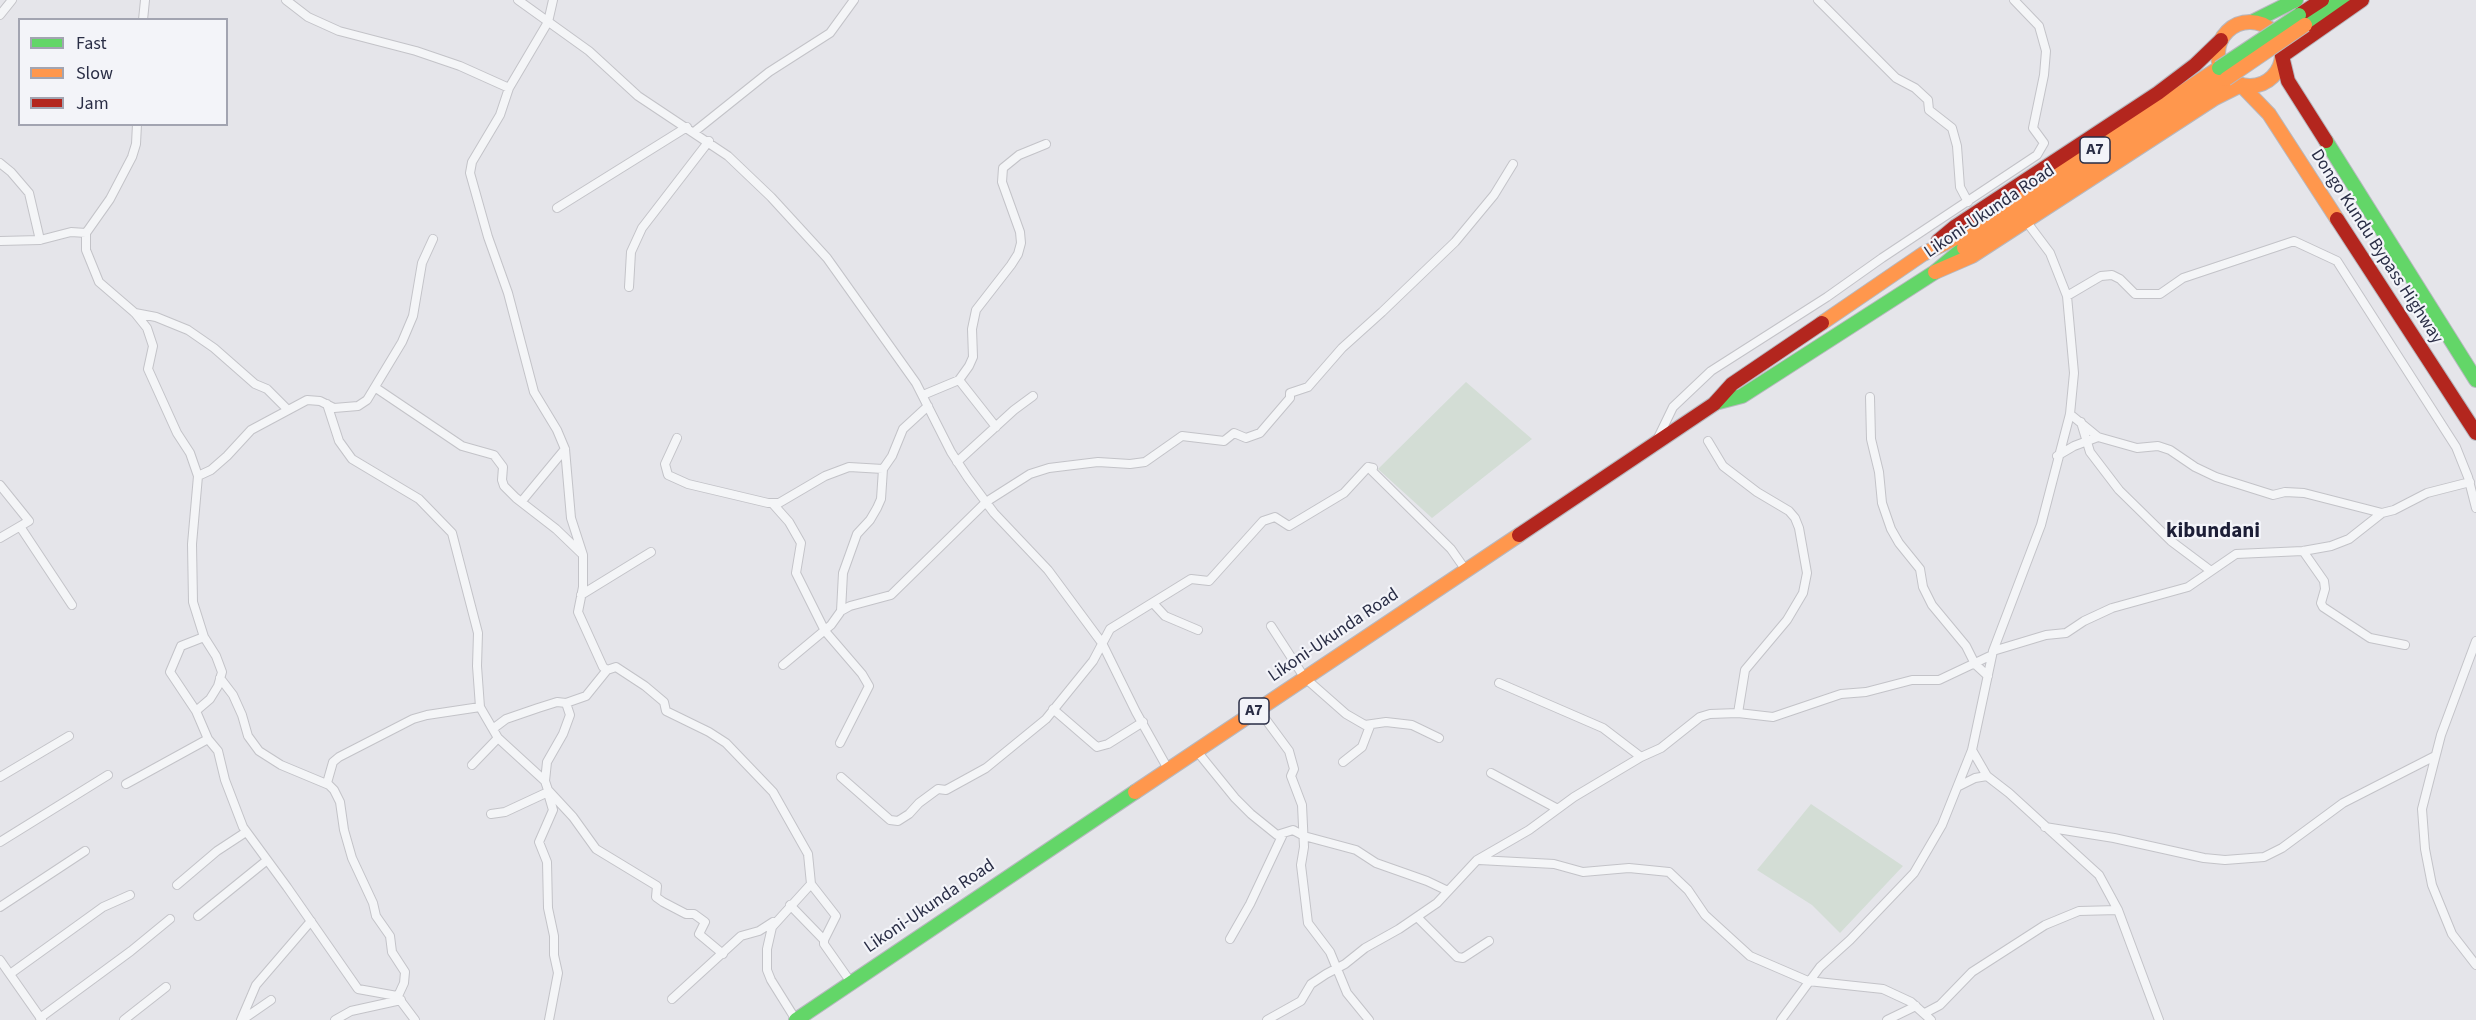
<!DOCTYPE html>
<style>
body{margin:0}
#map{position:relative;width:2476px;height:1020px;overflow:hidden;background:#e5e5ea;font-family:"Source Sans 3",sans-serif}
canvas{display:block}
.legend{position:absolute;left:18px;top:18px;width:210px;height:108px;box-sizing:border-box;background:#f3f4f9;border:2px solid #a2a4b1;margin:0;padding:8px 10px;list-style:none;font-size:18px;color:#292d45}
.legend li{display:flex;align-items:center;gap:12px;height:30px}
.legend b{width:30px;border:2px solid #a2a4b1}
</style>
<div id="map">
<canvas width="2476" height="1020"></canvas>
<ul class="legend">
<li><b style="height:8px;background:#63d668"></b>Fast</li>
<li><b style="height:8px;background:#ff974d"></b>Slow</li>
<li><b style="height:8px;background:#b3261e"></b>Jam</li>
</ul>
</div>
<script>
const g = document.querySelector('canvas').getContext('2d');
g.lineJoin = 'round';
function fill(path, color) { g.fillStyle = color; g.fill(path, 'evenodd'); }
const poly = rows => new Path2D(rows.map(r => 'M' + r).join(''));
function trace(path, color, width, dash) { g.strokeStyle = color; g.lineWidth = width; g.lineCap = dash ? 'butt' : 'round'; g.setLineDash(dash || []); g.stroke(path); }
function label(font, color, halo, rows, align = 'center') {
  g.font = font + ' "Source Sans 3",sans-serif'; g.lineWidth = 4.5; g.setLineDash([]); g.textBaseline = 'middle'; g.strokeStyle = halo; g.fillStyle = color; for (const [text, x, y, turn = 0] of rows) {
    g.save(); g.translate(x, y); g.rotate((+turn || 0) * Math.PI / 180); g.textAlign = isNaN(turn) ? turn : align; if (halo) g.strokeText(text, 0, 0); g.fillText(text, 0, 0); g.restore();
  }
}
fill(poly([
 [1466,382,1532,439,1432,518,1378,469],
 [1811,804,1903,866,1840,933,1812,905,1757,870]
]), '#d3ddd5');
const street = poly([
 [286,0,308,17,339,31,416,51,460,66,509,88],
 [518,0,589,51,638,96,728,156,771,197,827,258,916,383,951,452,968,478,994,513,1048,570,1102,643,1136,712,1168,769],
 [553,0,548,22,509,88,500,115,472,162,470,173,488,237,508,293,534,392,557,430,565,449,571,518,583,555,583,587,578,612,603,667,607,670,616,667,645,686,664,702,666,711,709,732,726,743,773,792,808,854,811,884,836,916,824,940],
 [1818,0,1896,78,1915,88,1928,100,1929,110,1952,128,1957,146,1960,187,1968,202],
 [0,15,12,0],
 [143,20,145,0],
 [137,124,136,144,132,157,110,199,86,233,86,250,99,282,135,313,147,328,153,346,148,369,177,433,190,453,198,476,192,544,193,602,204,637,216,656,222,672,218,686,210,699,196,711],
 [694,132,769,72,830,33,854,0],
 [0,163,11,172,29,193,40,240],
 [557,208,687,127],
 [0,241,40,240,71,232,86,233],
 [629,287,631,252,642,228,709,141],
 [2067,296,2101,276,2112,275,2120,279,2135,294,2160,294,2183,278,2294,241,2337,261,2456,447,2468,477,2476,508],
 [135,313,156,317,188,330,214,348,255,384,267,389,287,409],
 [959,380,996,427],
 [376,388,462,446,494,455,503,467,502,480,504,486,516,498,556,529,581,553],
 [923,395,959,380,969,366,973,357,972,329,976,310,1011,265,1018,254,1021,243,1020,232,1002,182,1003,168,1019,155,1046,144],
 [1870,397,1871,439,1879,472,1882,503,1891,529,1899,543,1920,569,1923,587,1932,605,1966,646,1975,664,1988,676],
 [327,404,339,441,352,459,419,499,452,533,478,633,477,666,480,707],
 [2070,414,2098,437,2137,448,2158,446,2170,450,2195,467,2216,477,2273,495,2285,492,2304,493,2382,513,2394,510,2427,493,2470,482],
 [2081,422,2090,452,2119,490,2171,541,2211,571],
 [677,438,665,464,668,475,688,484,768,503,779,503,825,476,849,467,883,469],
 [1657,440,1673,407,1711,371,1827,297,1882,258,2037,155,2044,143,2033,128,2044,75,2046,51,2039,26,2014,0],
 [1708,441,1723,466,1757,492,1789,511,1795,518,1799,528,1807,573,1803,593,1787,620,1745,670,1738,713],
 [2057,456,2074,446,2098,437],
 [957,462,1014,410,1033,396],
 [1368,467,1451,549,1465,569],
 [198,476,211,470,227,456,251,430,307,400,320,401,334,408,358,406,367,400,402,342,413,316,422,263,433,239],
 [0,485,29,521,0,538],
 [522,501,565,449],
 [773,504,789,522,801,543,796,573,825,631,862,674,869,686,840,743],
 [21,528,72,605],
 [2303,551,2324,581,2325,589,2321,603,2323,607,2370,638,2405,645],
 [581,595,651,552],
 [1153,603,1165,616,1198,630],
 [841,611,850,606,891,595,986,502,1030,474,1049,468,1098,462,1130,464,1145,462,1182,436,1224,441,1234,433,1246,438,1260,433,1290,398,1290,393,1308,387,1342,348,1382,312,1455,242,1494,195,1513,164],
 [1271,626,1304,677,1346,714,1365,725,1386,722,1412,725,1439,738],
 [204,637,181,646,170,672,196,711,208,739,218,751,225,780,243,827,287,887,358,989,397,996,415,1020],
 [2476,641,2441,735,2422,809,2425,849,2432,885,2452,934,2476,965],
 [1993,651,2046,635,2066,633,2084,621,2112,608,2188,587,2236,554,2303,551,2331,546,2349,539,2382,513],
 [783,665,831,625,841,611,843,573,857,534,870,520,877,508,881,499,883,469,892,456,903,429,928,406],
 [220,678,233,695,242,715,248,736,259,751,281,765,329,785,334,790,340,802,344,830,352,858,373,903,376,916,390,936,392,952,405,972,404,983,398,996],
 [1499,683,1603,728,1641,757],
 [1053,709,1097,747,1108,744,1143,722],
 [1258,709,1289,751,1294,769,1291,776,1302,805,1304,847,1301,865,1308,923,1330,952,1347,993,1369,1020],
 [494,728,506,719,538,708,557,702,566,703,586,696,607,670],
 [1196,750,1235,798,1251,814,1277,835,1293,830,1304,836,1356,850,1376,863,1427,881,1448,891],
 [1972,750,1987,776,2009,793,2099,875,2118,910,2159,1020],
 [1343,762,1362,747,1370,726],
 [472,765,498,738,545,781,548,790,573,817,596,849,657,886,656,897,663,902,686,914,694,914,705,922,699,934,723,954],
 [1491,773,1556,808],
 [0,777,69,736],
 [841,777,890,820,898,821,909,814,919,803,938,789,946,790,986,768,1046,719,1093,661,1110,629,1191,579,1209,581,1263,521,1275,517,1289,526,1344,493,1368,467,1373,468],
 [545,781,547,762,563,734,570,715,566,703],
 [327,783,333,762,339,757,413,719,427,715,480,707,498,738],
 [126,784,208,739],
 [1959,786,1975,778,1987,776],
 [548,793,553,810,539,842,547,862,548,908,554,936,554,955,558,973,549,1020],
 [491,814,505,812,548,792],
 [2045,827,2114,838,2204,858,2225,860,2264,857,2282,848,2343,803,2435,756],
 [0,842,108,775],
 [1479,860,1554,864,1583,872,1629,868,1669,872,1688,890,1705,915,1750,956,1808,981,1883,989,1911,1002,1931,1020],
 [177,885,217,851,246,832],
 [790,905,824,940,824,944,850,981],
 [0,907,85,851],
 [198,916,266,861],
 [1417,917,1457,957,1463,958,1489,941],
 [1230,939,1250,904,1283,834],
 [0,960,42,1020],
 [10,974,103,907,130,895],
 [672,999,741,936,759,931,773,922],
 [1925,1013,1940,1005,1972,972,2045,925,2079,911,2118,910],
 [40,1018,131,951,170,919],
 [124,1020,166,987],
 [241,1020,256,985,311,921],
 [242,1020,271,1000],
 [335,1020,351,1011,401,1000],
 [796,1020,771,980,767,970,767,949,772,927,811,884],
 [1267,1020,1301,1001,1311,984,1326,974,1345,964,1365,948,1399,929,1437,903,1477,860,1529,830,1574,797,1641,757,1661,748,1700,717,1710,714,1738,713,1773,717,1841,694,1866,692,1912,680,1939,680,1992,655],
 [1781,1020,1820,967,1850,940,1914,873,1942,825,1972,750,1993,651,2041,525,2070,414,2074,373,2067,296,2050,253,2026,221],
 [1887,1020,1916,1006]
]);
const fast = poly([
 [2252,22,2296,0],
 [2305,25,2342,0],
 [2326,141,2476,380],
 [1715,403,1742,396,1935,272,1964,248],
 [796,1020,1135,792]
]);
const slow = poly([
 '2218 54a32 32 0 1 1 64 0a32 32 0 1 1-64 0Z',
 [1964,248,2226,79],
 [1935,272,1972,256,2215,98,2241,85,2269,114,2337,219],
 [1822,323,1923,254,1970,231,2219,68],
 [1135,792,1519,535]
]);
const jam = poly([
 [2299,15,2322,0],
 [2326,141,2288,81,2282,56,2362,0],
 [2337,219,2476,433],
 [1938,241,1956,226,2158,93,2195,65,2221,40],
 [1519,535,1714,404,1732,384,1822,323]
]);
trace(street, '#c3c3c8', 10);
trace(fast, '#b7b8bf', 16);
trace(slow, '#b7b8bf', 16);
trace(jam, '#b7b8bf', 16);
trace(street, '#f4f5f7', 8);
trace(fast, '#63d668', 14);
trace(slow, '#ff974d', 14);
trace(jam, '#b3261e', 14);
const fastBridge = poly([
 [2219,68,2299,15]
]);
const slowBridge = poly([
 [2226,79,2305,25]
]);
trace(fastBridge, '#b7b8bf', 16, []);
trace(slowBridge, '#b7b8bf', 16, []);
trace(fastBridge, '#63d668', 14);
trace(slowBridge, '#ff974d', 14);
for (const [x, y, w] of [
 [2095,150,30],
 [1254,711,30]
]) { const box = new Path2D(); box.roundRect(x - w / 2, y - 13, w, 26, 4.5); g.fillStyle = '#f3f4f9'; g.fill(box); trace(box, '#292d45', 1.5); }
label('bold 16px', '#292d45', null, [
 ["A7",2095,150],
 ["A7",1254,711]
]);
label('18px', '#292d45', '#f3f4f9', [
 ["Likoni-Ukunda Road",1990,212,-34],
 ["Dongo Kundu Bypass Highway",2376,247,57],
 ["Likoni-Ukunda Road",1334,636,-34],
 ["Likoni-Ukunda Road",930,907,-34]
]);
label('bold 21px', '#1c1e36', '#f3f4f9', [
 ["kibundani",2213,532]
]);
</script>
